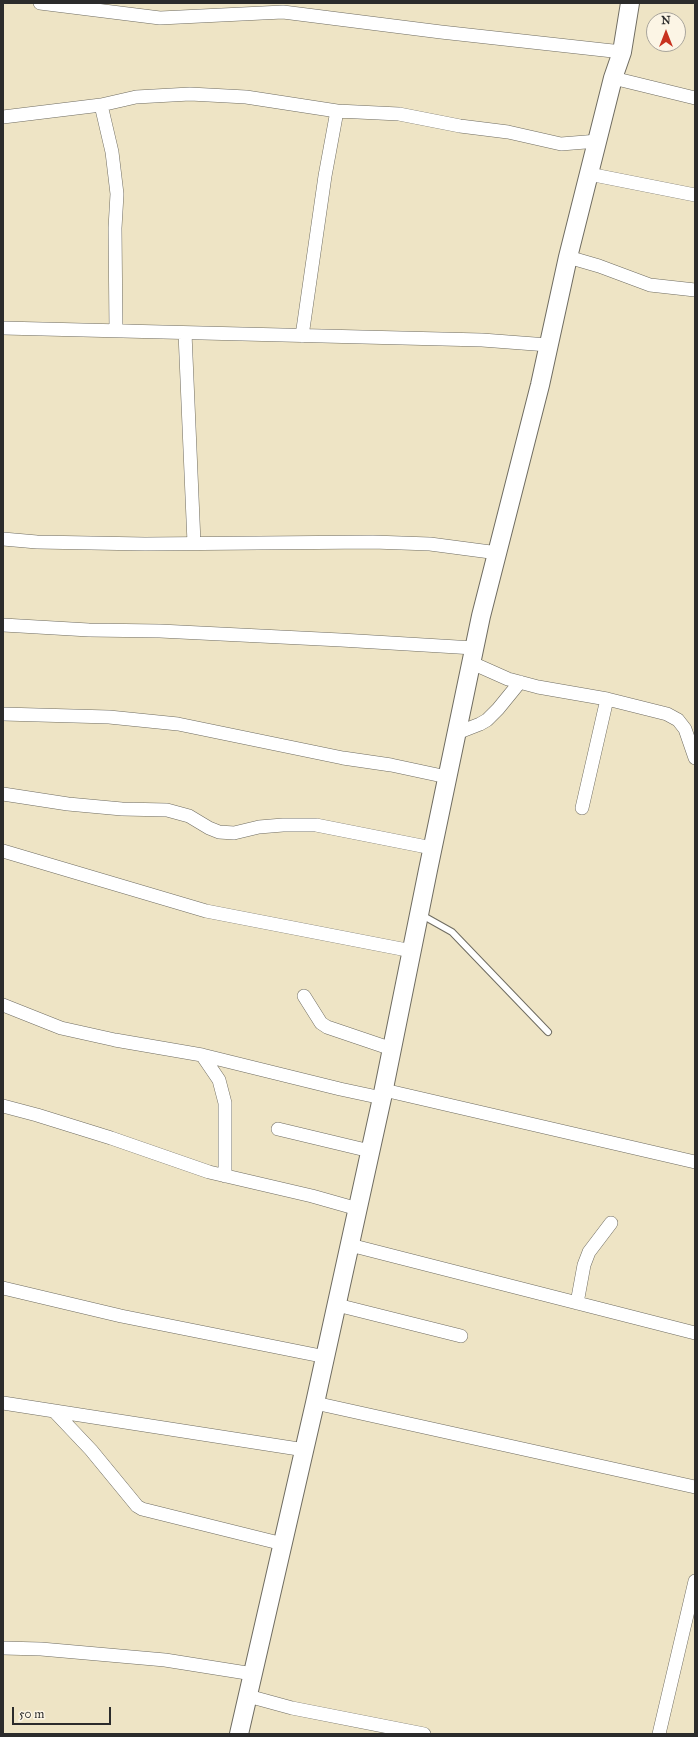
<!DOCTYPE html>
<style>
body{margin:0}
#map{position:relative;width:698px;height:1737px;overflow:hidden;background:#eee4c5;font-family:"IM FELL Great Primer",serif}
canvas{display:block}
.frame{position:absolute;inset:0;border:4px solid #2b2b2b;pointer-events:none}
.north{position:absolute;left:646px;top:12px;width:40px;height:40px;box-sizing:border-box;background:#fcf5e5;border:1px solid #a8a49b;border-radius:50%;rotate:0deg;font-size:11px;font-weight:700;line-height:16px;text-align:center;color:#2b2b2b}
.north::after{content:'';display:block;margin:auto;width:14px;height:18px;background:#c8321e;clip-path:polygon(50% 0,100% 100%,50% 72%,0 100%)}
.scale{position:absolute;left:12px;top:1707px;width:99px;height:18px;box-sizing:border-box;border:2px solid #2b2b2b;border-top:0;padding-left:5px;font-size:12px;line-height:14px;white-space:nowrap;color:#2b2b2b;-webkit-text-stroke:3px #fcf5e5;paint-order:stroke}
</style>
<div id="map">
<canvas width="698" height="1737"></canvas>
<div class="frame"></div>
<div class="north">N</div>
<div class="scale">50 m</div>
</div>
<script>
const g = document.querySelector('canvas').getContext('2d');
g.lineJoin = 'round';
const poly = rows => new Path2D(rows.map(r => 'M' + r).join(''));
function trace(path, color, width, dash) { g.strokeStyle = color; g.lineWidth = width; g.lineCap = dash ? 'butt' : 'round'; g.setLineDash(dash || []); g.stroke(path); }
const lane = poly([
 [420,914,452,932,548,1032]
]);
const street = poly([
 [40,3,160,18,283,12,441,32,622,52],
 [613,78,695,98],
 [101,105,136,97,190,94,246,97,337,111],
 [3,117,101,105,112,152,117,194,115,228,116,331],
 [589,174,695,195],
 [568,257,599,266,650,285,695,290],
 [3,328,482,340,548,345],
 [185,333,194,543],
 [302,336,325,176,337,111,399,114,460,126,508,132,561,144,598,141],
 [3,539,37,542,145,544,373,542,430,544,498,553],
 [3,625,89,630,160,631,341,640,474,648],
 [472,663,508,679,538,687,607,699,667,714,678,720,685,729,695,758],
 [3,714,109,717,178,724,343,758,391,765,447,777],
 [457,733,480,724,487,720,498,709,520,682],
 [3,794,68,804,122,809,167,810,189,816,209,828,219,832,234,833,259,827,283,825,316,825,432,848],
 [582,808,607,699],
 [3,851,206,911,412,951],
 [304,996,321,1023,327,1027,392,1049],
 [3,1005,61,1028,115,1040,202,1055,340,1089,382,1098],
 [202,1055,219,1080,225,1103,225,1176],
 [384,1090,695,1162],
 [3,1106,37,1115,111,1138,209,1172,312,1196,358,1209],
 [278,1129,370,1151],
 [350,1245,695,1333],
 [3,1288,121,1316,326,1357],
 [577,1303,584,1265,589,1252,611,1223],
 [337,1305,461,1336],
 [3,1403,305,1450],
 [315,1403,695,1487],
 [55,1412,91,1450,137,1506,142,1509,283,1544],
 [3,1648,41,1649,165,1660,253,1674],
 [248,1696,292,1708,424,1734],
 [659,1734,695,1581]
]);
const secondary = poly([
 [239,1734,315,1403,382,1098,428,870,481,616,540,385,568,257,613,78,622,52,630,3]
]);
trace(lane, '#6f6c61', 8);
trace(street, '#6f6c61', 14);
trace(secondary, '#6f6c61', 20);
trace(lane, '#fff', 6);
trace(street, '#fff', 13);
trace(secondary, '#fff', 18);
</script>
